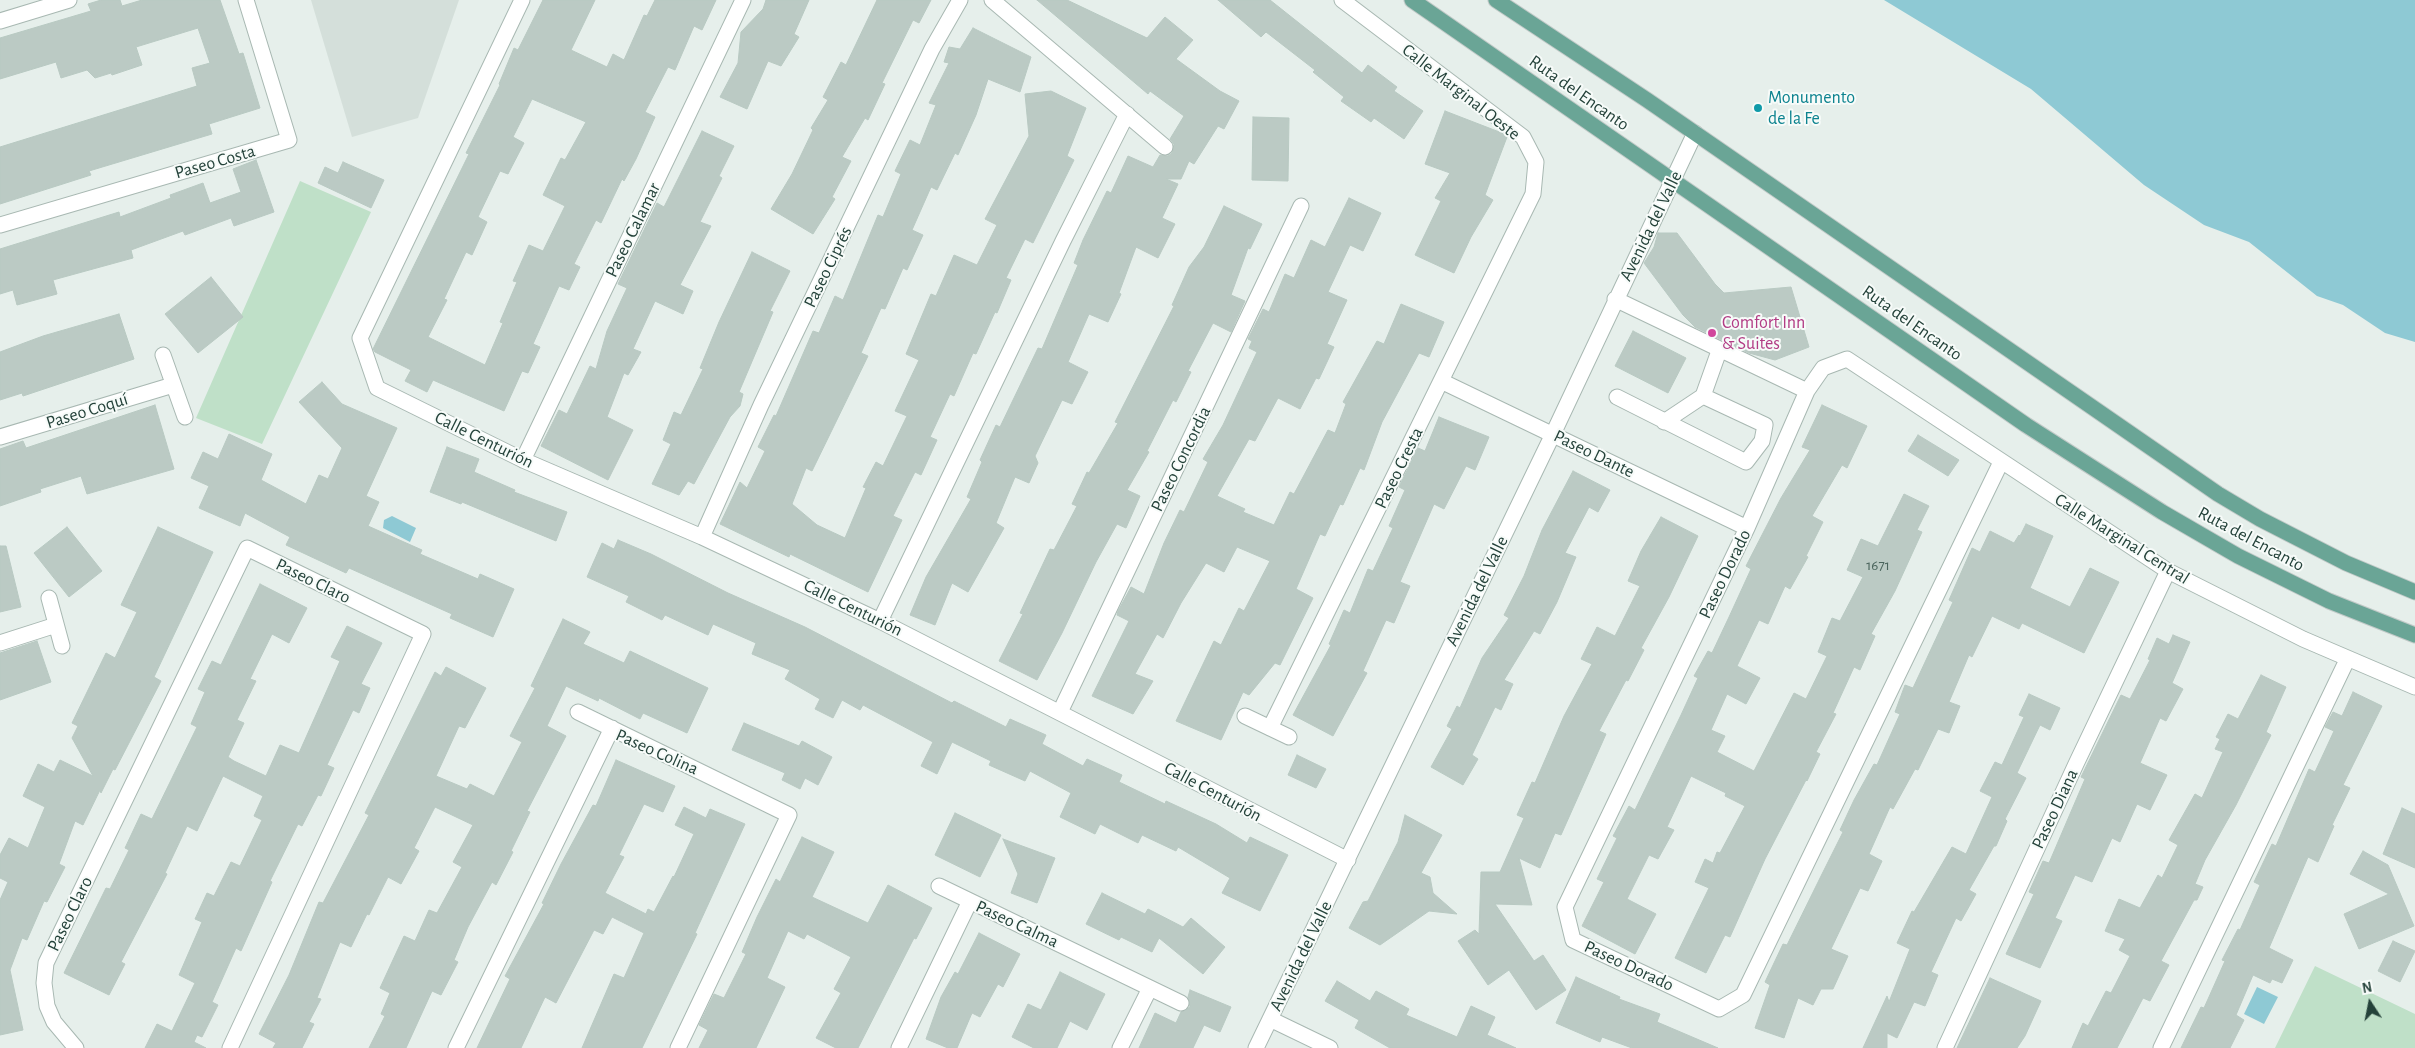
<!DOCTYPE html>
<meta charset="utf-8">
<style>
body{margin:0}
#map{position:relative;width:2415px;height:1048px;overflow:hidden;background:#e6efeb;font-family:"Alegreya Sans",sans-serif}
canvas{display:block}
.north{position:absolute;left:2345px;top:978px;width:50px;height:50px;-webkit-text-stroke:4px #f7fbf9;paint-order:stroke;rotate:349deg;font-size:14px;font-weight:700;line-height:20px;text-align:center;color:#24423a}
.north::after{content:'';display:block;margin:auto;width:18px;height:22px;background:#24423a;clip-path:polygon(50% 0,100% 100%,50% 72%,0 100%)}
</style>
<div id="map">
<canvas width="2415" height="1048"></canvas>
<div class="north">N</div>
</div>
<script>
const g = document.querySelector('canvas').getContext('2d');
g.lineJoin = 'round';
function fill(path, color) { g.fillStyle = color; g.fill(path, 'evenodd'); }
const poly = rows => new Path2D(rows.map(r => 'M' + r).join(''));
function trace(path, color, width, dash) { g.strokeStyle = color; g.lineWidth = width; g.lineCap = dash ? 'butt' : 'round'; g.setLineDash(dash || []); g.stroke(path); }
function label(font, color, halo, rows, align = 'center') {
  g.font = font + ' "Alegreya Sans",sans-serif'; g.lineWidth = 4; g.setLineDash([]); g.textBaseline = 'middle'; g.strokeStyle = halo; g.fillStyle = color; for (const [text, x, y, turn = 0] of rows) {
    g.save(); g.translate(x, y); g.rotate((+turn || 0) * Math.PI / 180); g.textAlign = isNaN(turn) ? turn : align; if (halo) g.strokeText(text, 0, 0); g.fillText(text, 0, 0); g.restore();
  }
}
fill(poly([
 [311,0,459,0,418,118,352,137]
]), '#d4dfda');
fill(poly([
 [300,181,371,212,262,444,196,418],
 [2315,966,2415,1014,2415,1048,2275,1048]
]), '#bfe0c8');
fill(poly([
 [1884,0,2415,0,2415,342,2385,333,2343,305,2317,296,2249,242,2204,225,2144,185,2031,89],
 [392,516,416,528,410,542,383,528,384,520],
 [2257,987,2278,997,2264,1024,2244,1014]
]), '#8ec9d4');
const building = poly([
 [101,0,120,0,122,6,142,0,220,0,239,54,243,53,260,108,209,124,212,134,89,171,91,175,0,204,0,147,197,86,192,68,210,63,198,28,136,47,142,65,112,75,111,73,95,78,87,70,61,78,56,62,0,79,0,38,91,11,88,4,101,0],
 [543,0,595,0,571,50,607,67,613,54,624,60,644,15,647,16,655,0,716,0,702,30,694,26,675,70,668,67,645,112,655,117,636,159,624,181,622,179,601,223,596,220,574,264,580,267,569,290,559,286,533,344,540,347,528,373,522,371,504,411,433,380,427,392,405,381,411,370,375,352,373,349,469,154,466,153,500,85,499,84,514,48,518,50,543,0],
 [532,99,586,122,565,160,561,158,543,195,565,206,543,251,529,245,513,281,517,282,500,322,503,323,485,365,428,337,447,300,444,299,466,252,472,255,487,222,478,217,500,171,508,174,524,143,513,137,532,99],
 [766,0,809,0,794,34,799,37,781,66,768,61,747,109,720,97,738,63,741,32,763,9,766,0],
 [877,0,931,0,919,23,913,20,882,83,885,84,868,120,865,118,842,157,851,161,832,197,835,199,813,234,771,209,792,174,813,130,811,128,828,100,823,97,841,62,846,65,877,0],
 [1037,0,1067,0,1147,38,1165,17,1193,40,1176,59,1220,91,1239,101,1224,129,1218,126,1194,164,1189,161,1181,179,1166,179,1178,184,1162,218,1175,224,1158,258,1136,247,1119,293,1121,294,1108,322,1089,314,1068,362,1088,372,1072,404,1062,400,1035,456,1038,463,1029,483,1015,477,996,523,1004,528,968,592,952,583,935,625,910,615,926,577,971,499,967,497,982,462,980,460,996,425,1000,427,1038,348,1042,349,1078,265,1074,263,1083,240,1107,191,1111,193,1128,156,1153,167,1160,155,1168,156,1172,153,1174,144,1170,139,1184,116,1150,91,1148,94,1037,0],
 [1218,0,1270,0,1362,73,1368,65,1397,87,1394,91,1423,111,1404,139,1374,118,1371,122,1341,101,1344,97,1313,72,1315,70,1266,32,1261,37,1218,0],
 [973,28,1031,57,1020,92,988,79,976,115,958,155,955,153,937,190,931,187,912,230,923,235,907,270,903,268,885,309,881,308,861,353,868,356,812,471,806,468,792,504,817,525,845,538,866,488,863,487,876,462,883,466,907,416,895,411,919,360,906,354,931,294,936,296,954,255,977,265,997,225,985,219,1029,136,1025,94,1051,91,1086,108,1067,156,1074,160,1033,243,1025,239,1006,278,1011,280,997,313,995,312,976,354,973,353,954,396,950,394,930,437,937,440,921,475,915,472,893,516,902,520,868,592,790,554,789,557,720,524,740,482,747,488,765,451,758,447,774,415,776,416,813,331,819,333,835,296,843,300,878,215,883,217,901,174,895,171,910,140,920,145,936,105,929,103,949,63,944,62,949,47,960,49,973,28],
 [1445,111,1502,133,1507,137,1485,195,1493,200,1471,237,1454,273,1415,255,1441,201,1435,198,1450,173,1425,164,1445,111],
 [1253,117,1289,118,1288,181,1252,180,1253,117],
 [702,131,734,146,719,176,722,178,700,222,711,226,680,285,693,291,683,314,655,301,633,349,641,352,628,375,624,373,607,417,633,430,608,480,541,446,559,410,567,414,590,366,596,369,607,331,627,288,618,284,657,203,664,207,702,131],
 [256,160,274,212,234,226,231,218,185,235,183,231,131,250,133,258,53,280,57,294,17,305,13,290,0,294,0,249,119,212,120,217,171,198,170,195,203,183,210,203,241,192,233,169,256,160],
 [343,162,384,180,371,208,318,183,325,167,338,173,343,162],
 [1349,198,1381,213,1363,251,1350,245,1328,292,1347,300,1327,344,1334,347,1319,379,1316,378,1300,409,1278,398,1255,441,1249,439,1217,496,1245,509,1243,512,1274,525,1290,492,1294,494,1328,430,1335,433,1346,404,1343,402,1377,341,1384,344,1401,304,1444,322,1429,357,1419,353,1382,422,1364,470,1360,468,1343,505,1340,504,1325,536,1320,534,1296,589,1313,598,1280,665,1275,663,1249,695,1243,692,1221,740,1176,721,1214,641,1221,645,1239,608,1244,611,1270,561,1237,547,1224,572,1206,563,1181,603,1163,638,1157,634,1135,674,1153,681,1133,714,1092,696,1129,621,1117,615,1118,611,1131,587,1144,594,1164,543,1180,510,1184,512,1208,462,1203,459,1223,425,1257,352,1249,348,1252,341,1248,339,1263,309,1269,312,1285,274,1294,278,1311,240,1325,247,1349,198],
 [1224,206,1262,224,1250,249,1248,248,1231,295,1245,301,1231,332,1213,323,1188,371,1191,372,1176,402,1173,400,1147,451,1149,452,1127,490,1140,496,1126,528,1117,524,1096,562,1062,633,1037,680,999,661,1023,614,1020,613,1050,549,1054,550,1077,506,1072,504,1087,472,1089,473,1118,423,1115,422,1174,306,1172,305,1189,267,1204,247,1224,206],
 [1658,233,1677,233,1715,284,1724,293,1791,287,1809,347,1775,360,1749,353,1695,327,1683,315,1644,263,1654,247,1658,233],
 [752,252,790,271,770,311,773,312,739,392,743,394,740,406,730,417,694,484,688,481,679,495,652,484,671,444,663,440,674,412,681,415,703,369,700,368,719,322,752,252],
 [211,277,243,317,198,353,165,314,211,277],
 [119,314,134,359,23,396,22,393,0,400,0,352,43,336,119,314],
 [1633,331,1686,358,1668,393,1615,366,1633,331],
 [322,382,342,404,397,428,366,496,379,502,368,526,422,550,420,554,478,579,480,574,514,589,493,637,450,618,452,614,349,568,346,573,286,545,290,537,245,513,240,526,199,508,209,486,191,478,203,452,218,459,229,434,272,454,261,480,306,504,319,475,328,479,342,448,299,402,322,382],
 [155,405,174,469,87,494,81,476,40,489,41,492,0,506,0,449,23,441,26,448,155,405],
 [1822,405,1867,426,1847,468,1842,465,1812,516,1823,522,1806,556,1808,557,1790,589,1785,586,1768,624,1759,620,1737,666,1760,678,1746,704,1727,694,1711,730,1725,736,1717,752,1754,771,1794,693,1806,699,1827,656,1818,652,1832,618,1840,621,1863,577,1847,570,1861,539,1878,546,1904,494,1929,506,1917,530,1922,532,1895,591,1871,634,1875,636,1860,670,1854,667,1833,713,1836,714,1816,752,1820,754,1807,781,1806,780,1765,859,1730,937,1725,935,1706,973,1675,958,1709,888,1695,882,1705,859,1713,863,1717,852,1720,853,1745,806,1725,796,1726,793,1691,776,1667,827,1674,830,1658,859,1649,855,1627,899,1656,914,1635,954,1582,926,1604,882,1597,879,1617,838,1613,836,1629,806,1635,810,1681,715,1698,678,1694,676,1708,651,1712,653,1729,617,1751,569,1746,566,1781,498,1810,450,1802,447,1822,405],
 [1439,417,1489,437,1475,470,1466,466,1444,509,1434,504,1400,582,1410,586,1394,623,1386,620,1363,671,1367,673,1333,736,1293,715,1331,645,1329,644,1344,610,1350,613,1368,569,1373,571,1393,528,1389,526,1405,490,1399,487,1418,448,1425,451,1439,417],
 [1918,435,1959,460,1948,476,1908,451,1918,435],
 [447,447,479,459,474,472,515,490,514,492,567,512,556,541,462,502,461,504,430,492,447,447],
 [1573,471,1610,490,1598,512,1589,507,1565,553,1576,557,1557,602,1540,634,1534,631,1504,680,1513,684,1501,710,1495,707,1472,755,1478,759,1463,785,1431,767,1452,729,1447,726,1457,706,1460,708,1482,658,1509,618,1504,615,1524,576,1542,530,1573,471],
 [1661,517,1698,536,1669,597,1641,648,1644,650,1628,681,1626,680,1599,731,1606,734,1561,835,1555,833,1540,868,1519,858,1532,905,1495,904,1534,961,1543,955,1566,990,1536,1010,1509,970,1488,985,1458,941,1475,930,1479,934,1481,872,1500,872,1524,818,1517,815,1532,782,1535,783,1564,716,1592,664,1581,659,1597,627,1615,636,1640,586,1628,581,1641,551,1661,517],
 [2026,524,2053,536,2030,588,2070,607,2090,568,2119,582,2084,653,2022,623,2019,629,1992,616,1972,657,1969,655,1949,702,1960,706,1949,733,1938,729,1918,770,1915,769,1893,809,1890,807,1869,854,1882,861,1868,891,1860,888,1831,949,1848,956,1833,989,1821,989,1813,1005,1798,998,1784,1038,1755,1028,1770,985,1765,982,1783,944,1787,945,1822,874,1843,832,1840,830,1854,800,1874,764,1877,765,1900,714,1895,712,1905,685,1913,688,1953,602,1949,600,1972,548,1980,552,1990,531,2014,543,2019,535,2020,536,2026,524],
 [67,527,102,571,69,597,34,553,67,527],
 [158,527,213,552,154,677,161,681,115,770,113,769,101,793,100,790,83,825,75,821,59,864,65,867,47,902,44,901,27,940,22,938,10,970,23,1030,0,1035,0,900,8,882,0,878,0,855,9,838,28,848,45,807,23,796,38,764,54,772,60,760,93,776,72,738,78,726,72,723,106,653,115,658,137,612,121,605,158,527],
 [618,540,651,554,728,593,805,627,952,703,954,701,1006,727,1010,719,1046,735,1042,744,1083,766,1087,759,1122,775,1119,782,1165,804,1166,801,1216,824,1247,843,1250,837,1288,855,1260,911,1222,893,1230,878,1178,847,1176,851,1142,835,1138,843,1100,824,1095,834,1060,817,1071,793,1030,771,1025,781,989,765,991,761,952,742,937,774,921,766,933,742,863,705,860,710,842,700,833,718,815,709,820,699,785,679,790,670,752,654,756,643,713,624,708,635,665,615,662,620,626,602,629,596,587,577,602,543,614,549,618,540],
 [0,546,6,546,21,607,0,612,0,546],
 [260,584,307,608,289,643,272,634,250,679,256,681,237,720,244,723,228,757,234,761,266,776,280,745,299,753,340,661,331,657,347,626,382,643,361,684,370,688,359,713,353,710,327,765,334,768,321,796,318,795,302,826,298,824,270,881,272,882,241,951,236,948,212,1002,218,1005,202,1037,197,1035,194,1042,206,1048,145,1048,157,1024,172,1031,195,983,179,975,202,922,195,919,207,893,214,896,231,862,240,866,262,820,254,816,263,796,223,776,197,831,187,826,165,873,167,874,121,962,125,964,109,995,64,973,106,888,110,889,129,850,125,848,141,814,152,819,197,727,191,724,205,692,198,689,212,661,221,665,260,584],
 [563,619,590,632,583,644,624,663,630,651,708,688,687,733,643,713,640,719,599,698,598,701,566,686,547,726,566,736,527,811,530,812,511,851,513,852,496,885,492,882,468,927,454,960,458,962,441,995,432,991,406,1048,369,1048,385,1016,381,1014,390,993,380,988,404,936,415,941,429,910,437,913,462,867,453,862,473,825,435,807,414,848,419,851,401,884,388,877,369,915,367,914,351,947,340,942,317,998,321,999,309,1022,314,1024,302,1048,273,1048,276,1043,259,1034,289,975,319,902,323,903,369,815,365,813,435,672,441,676,446,667,486,688,465,728,459,726,436,776,467,789,470,784,494,796,522,742,510,736,535,688,531,686,563,619],
 [2173,635,2190,642,2172,683,2183,689,2166,721,2160,718,2140,763,2167,775,2150,810,2137,804,2120,842,2112,838,2092,882,2075,875,2055,918,2062,921,2040,968,2006,954,2034,894,2029,892,2043,861,2049,863,2085,779,2081,777,2121,695,2130,699,2150,660,2148,659,2157,638,2169,644,2173,635],
 [37,641,51,682,0,700,0,653,37,641],
 [2261,675,2286,687,2266,732,2271,735,2236,805,2205,860,2195,884,2203,887,2197,900,2194,900,2161,961,2169,965,2150,1001,2143,998,2117,1048,2072,1048,2083,1023,2088,1026,2106,991,2111,993,2130,956,2119,950,2125,939,2105,931,2119,899,2140,908,2158,875,2162,878,2178,845,2169,840,2195,794,2202,798,2223,752,2215,749,2220,739,2216,737,2228,714,2238,719,2261,675],
 [2353,692,2382,706,2343,785,2350,788,2332,825,2334,826,2318,862,2308,857,2269,948,2293,960,2282,983,2272,979,2270,983,2253,975,2236,1015,2244,1020,2230,1048,2181,1048,2201,1007,2204,1008,2225,961,2222,960,2238,929,2240,930,2260,885,2254,882,2272,844,2276,846,2309,769,2315,772,2334,731,2325,727,2333,712,2342,716,2353,692],
 [2029,694,2060,708,2050,730,2040,725,2017,773,2026,778,2005,819,2007,821,1996,846,1994,846,1969,890,1976,894,1961,921,1956,918,1931,972,1938,975,1925,1006,1914,1002,1897,1038,1887,1033,1887,1048,1863,1048,1887,996,1889,1002,1910,949,1897,943,1912,911,1914,912,1952,847,1966,854,1992,797,1980,791,1995,762,2002,765,2024,717,2019,715,2029,694],
 [744,723,799,746,802,741,832,757,818,785,805,778,800,789,782,780,785,773,732,750,744,723],
 [1297,755,1326,769,1316,788,1288,775,1297,755],
 [616,760,675,786,663,812,644,804,619,855,624,857,605,893,646,914,648,909,654,912,673,876,674,877,694,834,675,825,684,807,706,818,710,809,745,824,695,933,697,934,642,1048,582,1048,614,974,624,978,644,933,612,917,603,934,594,930,556,1003,545,997,521,1048,477,1048,510,979,505,976,544,904,542,903,561,864,593,805,596,806,616,760],
 [2402,808,2415,814,2415,868,2383,854,2402,808],
 [955,813,1001,835,980,877,935,855,955,813],
 [1405,815,1442,835,1421,873,1430,877,1433,893,1457,914,1429,911,1380,945,1349,928,1363,902,1368,901,1398,842,1405,815],
 [802,837,834,852,812,897,868,923,888,885,932,908,916,939,914,938,858,1048,836,1048,816,1038,841,993,834,989,851,957,807,934,804,939,788,931,767,978,785,987,756,1048,699,1048,708,1030,699,1025,714,994,724,998,746,954,742,952,757,917,776,879,780,882,802,837],
 [1003,839,1055,858,1037,903,1011,893,1018,874,1003,839],
 [2363,851,2388,865,2414,926,2359,949,2344,914,2389,894,2350,874,2363,851],
 [1102,893,1145,914,1148,909,1183,927,1191,918,1225,947,1203,974,1159,938,1152,952,1121,937,1119,940,1086,924,1102,893],
 [979,933,1020,954,1003,987,998,984,980,1017,972,1013,957,1048,948,1048,926,1039,941,997,955,972,958,974,979,933],
 [2393,941,2415,951,2400,982,2378,971,2393,941],
 [1060,972,1105,994,1087,1030,1070,1021,1057,1048,1034,1048,1012,1037,1028,1004,1041,1010,1060,972],
 [1576,977,1620,997,1619,999,1660,1014,1657,1022,1718,1048,1632,1048,1602,1037,1600,1042,1556,1023,1576,977],
 [1990,978,2041,1001,2025,1036,2017,1048,1957,1048,1990,978],
 [1337,981,1370,1001,1376,991,1409,1009,1406,1015,1457,1037,1471,1006,1495,1017,1487,1035,1516,1048,1390,1048,1355,1028,1359,1020,1325,1001,1337,981],
 [1190,990,1231,1007,1220,1032,1204,1025,1193,1048,1139,1048,1155,1013,1176,1023,1181,1012,1190,1007,1188,997,1190,990]
]);
fill(building, '#bbcac4');
trace(building, '#b8c9c2', 1);
const minor = poly([
 [522,0,360,338,377,388,523,460,702,537,880,621,1348,860],
 [992,0,1165,147],
 [0,21,69,0],
 [0,225,289,140,246,0],
 [1615,299,1807,391],
 [163,355,185,417],
 [1441,381,1747,528],
 [1617,397,1746,462,1762,441,1765,425,1703,396],
 [1664,422,1703,396,1719,351],
 [0,437,173,385],
 [523,460,743,0],
 [2001,462,1743,995,1719,1009,1573,940,1565,907,1747,528,1807,391,1823,368,1847,359,2168,571,2303,639,2415,687],
 [702,537,761,405,932,49,960,0],
 [49,598,62,646],
 [880,621,1063,241,1127,114],
 [0,643,56,625],
 [578,712,789,815,678,1048],
 [1060,712,1301,206],
 [1245,716,1289,737],
 [1270,728,1533,194,1536,162,1523,137,1342,0],
 [939,886,1181,1003],
 [1270,1019,1330,1048],
 [76,1048,54,1022,47,1006,44,983,46,963,247,548,423,634,230,1048],
 [456,1048,612,728],
 [899,1048,970,901],
 [1120,1048,1150,988],
 [1256,1048,1553,434,1695,133],
 [1945,1048,2076,764,2168,571],
 [2161,1048,2347,660]
]);
const major = poly([
 [1412,0,2026,425,2162,512,2238,556,2329,601,2415,635],
 [1496,0,1647,100,2218,494,2260,519,2346,563,2415,592]
]);
trace(minor, '#a8b8b2', 17);
trace(major, '#c2cac8', 17);
trace(minor, '#fff', 15);
trace(major, '#6aa596', 15);
for (const [x, y, r, color] of [
 [1758,108,5,"#0f9aa8"],
 [1712,333,5,"#d1479c"]
]) { const dot = new Path2D(); dot.arc(x, y, r, 0, 2 * Math.PI); g.fillStyle = color; g.fill(dot); trace(dot, '#f7fbf9', 2); }
label('15px', '#4a645c', null, [
 ["1671",1878,565]
]);
label('18px', '#24423a', '#f7fbf9', [
 ["Calle Marginal Oeste",1461,92,38],
 ["Ruta del Encanto",1579,93,35],
 ["Paseo Costa",215,162,-16],
 ["Avenida del Valle",1651,226,-64],
 ["Paseo Calamar",633,230,-64],
 ["Paseo Ciprés",828,267,-64],
 ["Ruta del Encanto",1912,323,35],
 ["Paseo Coquí",87,411,-17],
 ["Calle Centurión",484,440,26],
 ["Paseo Dante",1594,454,26],
 ["Paseo Concordia",1181,459,-64],
 ["Paseo Cresta",1399,468,-64],
 ["Calle Marginal Central",2122,539,32],
 ["Ruta del Encanto",2251,539,28],
 ["Paseo Dorado",1725,574,-64],
 ["Paseo Claro",313,581,26],
 ["Avenida del Valle",1477,591,-64],
 ["Calle Centurión",853,608,26],
 ["Paseo Colina",657,752,24],
 ["Calle Centurión",1213,792,28],
 ["Paseo Diana",2055,809,-65],
 ["Paseo Claro",70,914,-64],
 ["Paseo Calma",1017,924,25],
 ["Avenida del Valle",1301,956,-64],
 ["Paseo Dorado",1629,966,25]
]);
label('18px', '#0d838f', '#f7fbf9', [
 ["Monumento",1768,98],
 ["de la Fe",1768,119]
], 'left');
label('18px', '#b23c85', '#f7fbf9', [
 ["Comfort Inn",1722,323],
 ["& Suites",1722,344]
], 'left');
</script>
